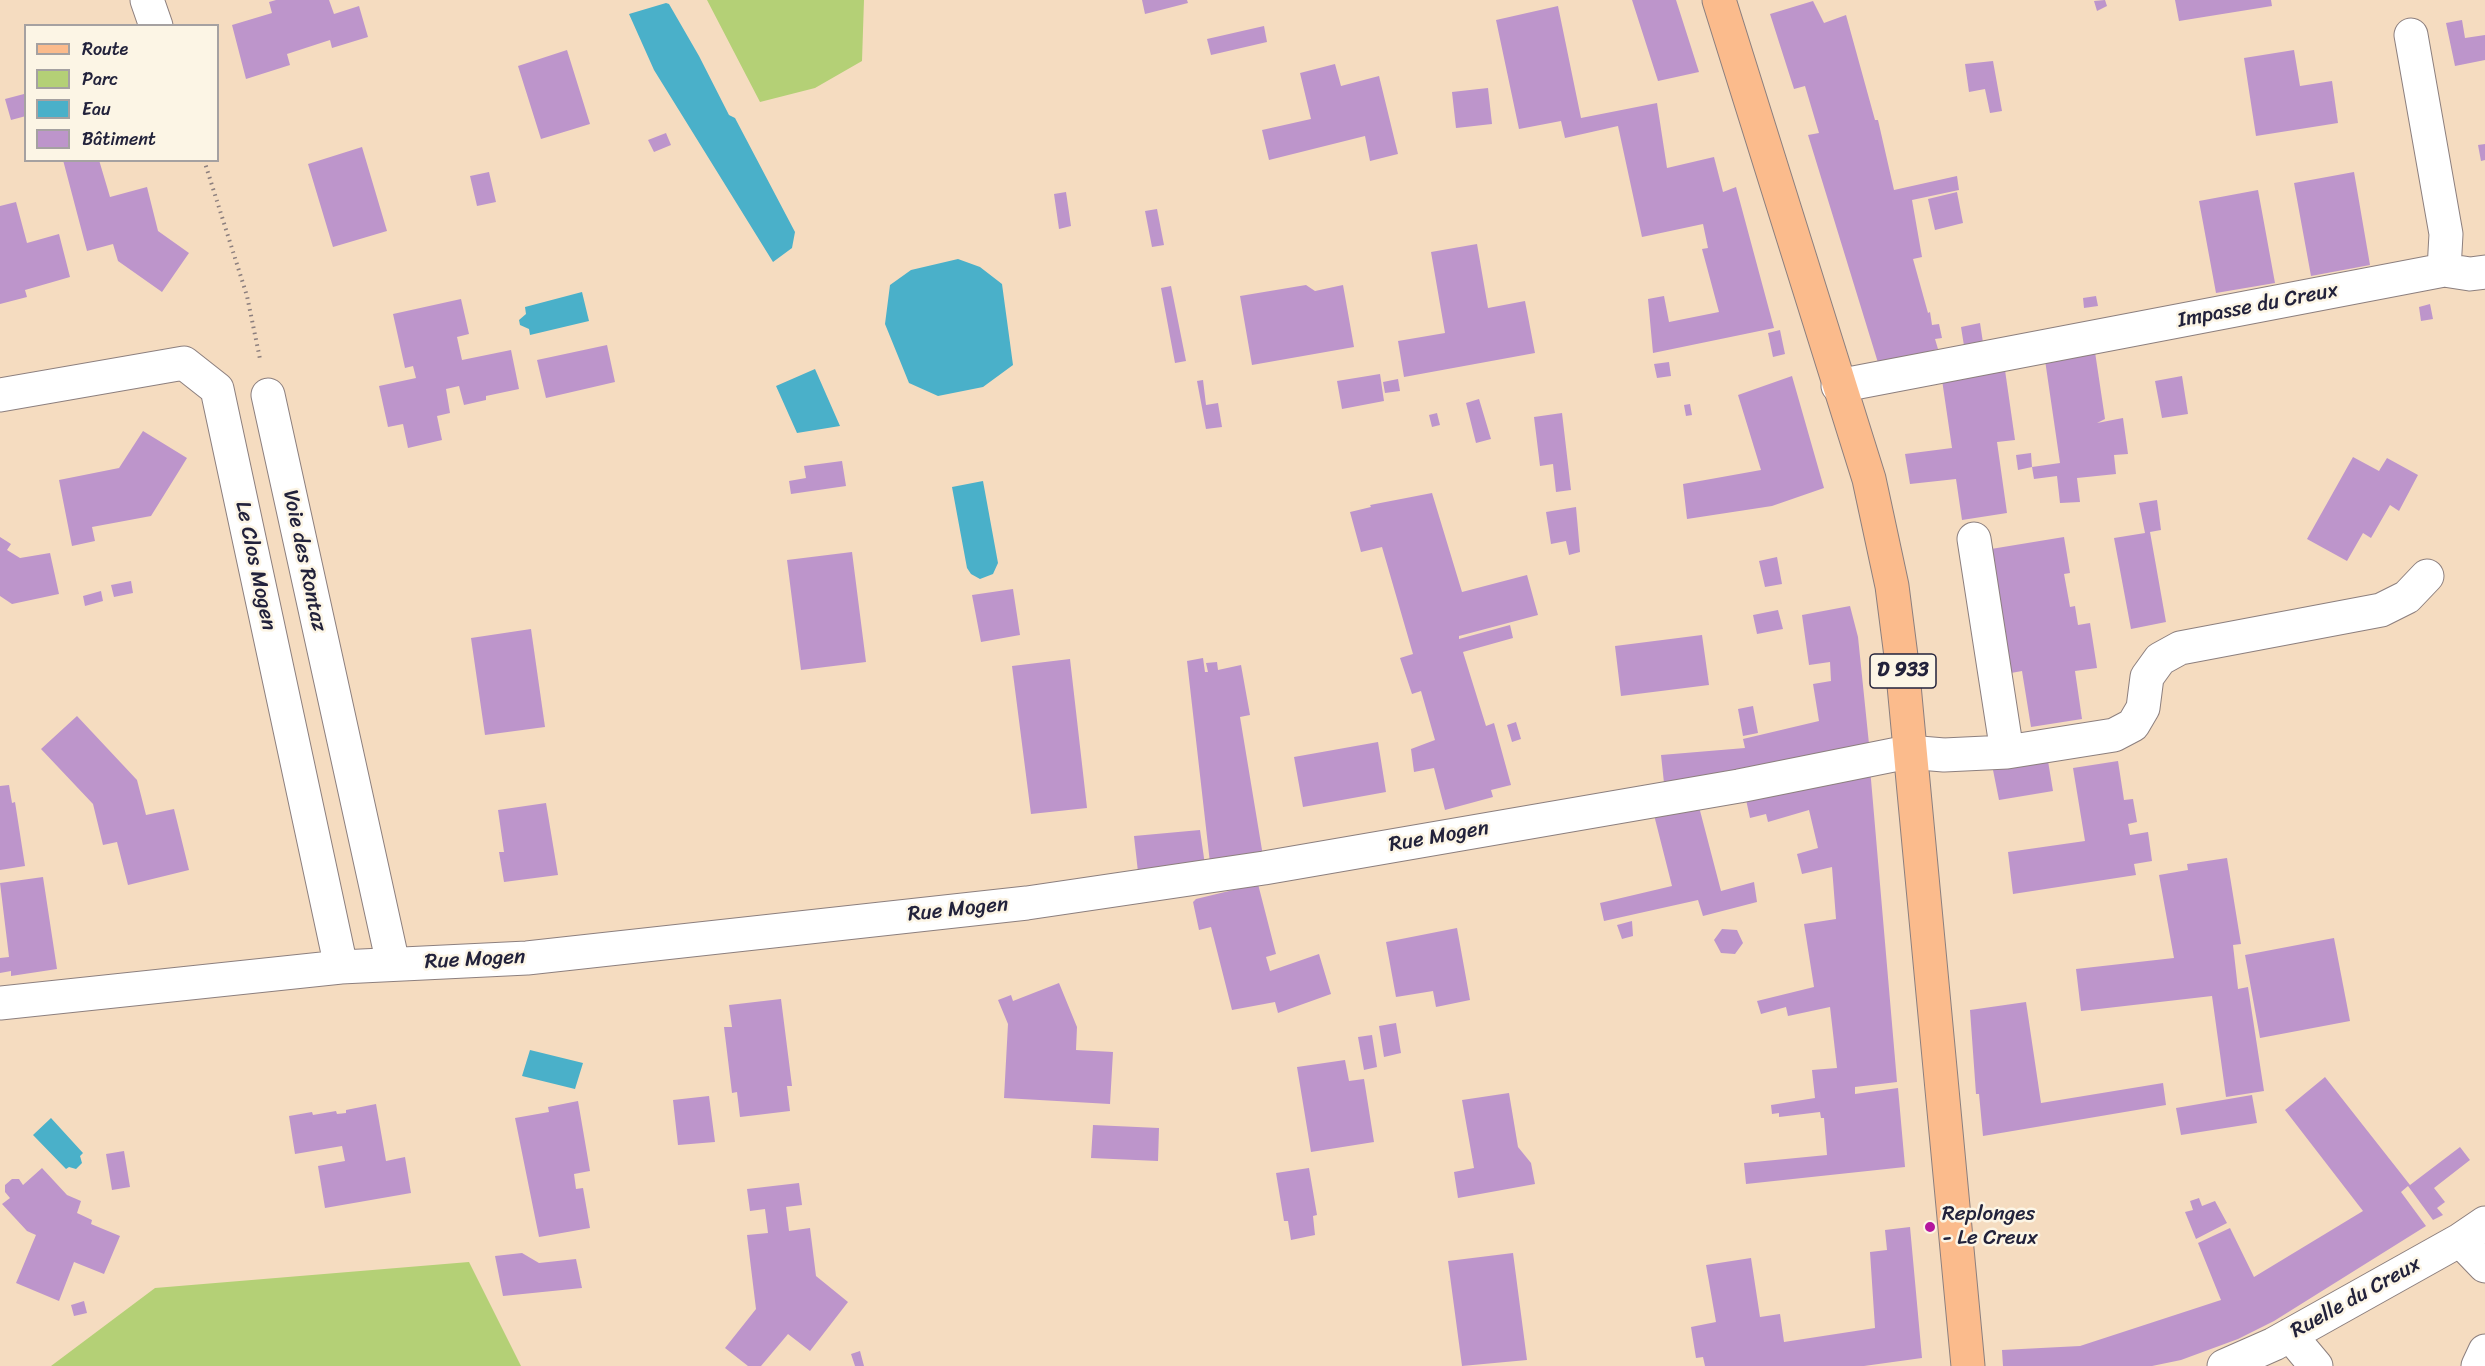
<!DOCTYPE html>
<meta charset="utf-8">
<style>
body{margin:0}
#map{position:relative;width:2485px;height:1366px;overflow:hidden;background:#f5dcc0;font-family:Sriracha,sans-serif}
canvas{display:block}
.legend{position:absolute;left:24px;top:24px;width:195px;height:138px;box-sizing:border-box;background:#fcf5e5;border:2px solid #a5a1a1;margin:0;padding:8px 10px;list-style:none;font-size:18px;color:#22223b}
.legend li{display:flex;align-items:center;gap:12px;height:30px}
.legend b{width:30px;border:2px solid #a5a1a1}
</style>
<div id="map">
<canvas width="2485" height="1366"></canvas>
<ul class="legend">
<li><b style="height:8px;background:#fbbb8c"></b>Route</li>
<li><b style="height:16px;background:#b4d076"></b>Parc</li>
<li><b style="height:16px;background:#4ab0c9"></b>Eau</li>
<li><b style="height:16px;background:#bd95cb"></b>Bâtiment</li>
</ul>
</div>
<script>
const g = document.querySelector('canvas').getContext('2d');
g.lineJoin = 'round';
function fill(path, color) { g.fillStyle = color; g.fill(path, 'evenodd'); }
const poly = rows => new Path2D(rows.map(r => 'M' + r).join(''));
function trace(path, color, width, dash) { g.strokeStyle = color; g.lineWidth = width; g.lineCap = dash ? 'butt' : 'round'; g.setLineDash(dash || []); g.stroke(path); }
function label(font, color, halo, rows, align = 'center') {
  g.font = font + ' Sriracha,sans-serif'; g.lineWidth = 5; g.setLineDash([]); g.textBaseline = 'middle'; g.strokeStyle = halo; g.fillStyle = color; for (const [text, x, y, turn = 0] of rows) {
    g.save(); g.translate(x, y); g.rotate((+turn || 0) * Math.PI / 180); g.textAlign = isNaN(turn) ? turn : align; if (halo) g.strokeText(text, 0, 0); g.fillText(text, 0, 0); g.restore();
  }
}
fill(poly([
 [707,0,864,0,862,61,815,88,760,102],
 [469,1262,521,1366,51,1366,155,1288]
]), '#b4d076');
fill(poly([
 [666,3,669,4,699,56,729,115,735,118,795,232,792,248,773,262,654,70,629,14],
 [958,259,980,267,1002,284,1013,365,983,387,938,396,909,383,885,324,890,285,911,270],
 [582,292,589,321,530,335,529,329,520,325,519,320,526,314,525,307],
 [815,369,840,426,797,433,776,386],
 [983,481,998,563,993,574,980,579,971,574,967,568,952,487],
 [530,1050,583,1063,575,1089,522,1076],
 [51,1118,83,1153,80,1156,82,1163,76,1169,69,1167,66,1169,33,1135]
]), '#4ab0c9');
fill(poly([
 [276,0,329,0,334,14,359,6,368,37,332,48,330,40,287,54,290,65,246,79,232,25,272,13,269,2],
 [1142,0,1187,0,1188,3,1145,14],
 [1632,0,1676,0,1699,72,1658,81],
 [2105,0,2107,6,2097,11,2094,1],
 [2175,0,2271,0,2272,6,2179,21],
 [1813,1,1824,23,1846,15,1875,120,1878,120,1894,190,1957,176,1959,190,1912,200,1922,257,1913,259,1928,313,1930,312,1932,325,1939,324,1942,338,1935,339,1938,349,1934,350,1935,357,1879,366,1808,135,1819,133,1805,86,1794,89,1770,14],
 [1558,6,1581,118,1657,103,1667,168,1714,157,1723,192,1736,187,1774,328,1653,353,1648,299,1664,296,1669,322,1719,312,1702,249,1708,248,1703,224,1642,237,1618,126,1565,138,1561,121,1519,129,1496,20],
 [2462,20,2465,38,2485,35,2485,60,2455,66,2446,23],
 [1264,26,1267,42,1211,55,1207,39],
 [567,50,590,124,541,139,518,66],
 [2294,50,2300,86,2332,81,2338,123,2256,136,2244,58],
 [1993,61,2002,111,1990,113,1985,89,1969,92,1965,64],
 [1335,64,1341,86,1379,76,1398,154,1370,161,1365,136,1269,160,1262,130,1311,119,1300,73],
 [1488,88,1492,124,1456,128,1452,92],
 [24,94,26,116,11,120,5,99],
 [666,133,671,145,654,152,648,140],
 [2485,144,2485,160,2481,161,2478,145],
 [362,147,387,231,333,247,308,164],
 [63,160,99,160,110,197,147,187,158,231,189,253,162,292,118,261,113,244,87,251],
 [489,172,496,202,477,206,470,176],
 [2354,172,2370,265,2311,276,2294,183],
 [2258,190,2275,283,2216,293,2199,201],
 [1066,192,1071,226,1059,229,1054,194],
 [1957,192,1963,223,1935,230,1928,199],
 [16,202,27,243,59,234,70,277,25,290,27,297,0,304,0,206],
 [1157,209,1164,245,1152,247,1145,211],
 [1477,244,1488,308,1525,301,1535,353,1404,377,1398,341,1445,333,1431,252],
 [1306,285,1315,291,1343,285,1354,347,1252,365,1240,296],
 [1171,286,1186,361,1175,363,1161,288],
 [2096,296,2098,306,2084,308,2083,298],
 [461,299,469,334,457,337,462,360,511,350,519,389,486,396,486,400,464,405,459,386,446,389,450,413,437,416,442,440,408,448,403,424,388,427,379,386,416,378,413,366,405,368,393,314],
 [2430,304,2433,319,2421,321,2419,307],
 [1980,323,1984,349,1965,352,1961,327],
 [1780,330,1785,354,1773,357,1768,333],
 [607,345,615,382,546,398,537,360],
 [2095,352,2105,419,2097,423,2123,418,2128,454,2114,455,2116,474,2077,478,2080,502,2060,503,2057,476,2034,479,2032,467,2060,463,2045,360],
 [1669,362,1671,376,1657,378,1654,364],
 [2005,370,2015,440,1997,442,2007,513,1962,520,1956,479,1910,484,1905,454,1952,448,1942,380],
 [1380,374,1384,401,1342,409,1337,381],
 [1792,376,1824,488,1772,506,1687,519,1683,484,1761,470,1738,395],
 [2182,376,2188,414,2162,418,2155,381],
 [1398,379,1400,391,1385,393,1383,382],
 [1203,380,1206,405,1218,403,1222,427,1206,429,1197,381],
 [1479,399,1491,439,1476,443,1466,403],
 [1690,404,1692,415,1686,416,1684,405],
 [1437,413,1440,425,1432,427,1429,415],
 [1562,413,1571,490,1556,492,1553,464,1540,466,1534,417],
 [143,431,187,458,179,471,151,516,92,527,95,541,72,546,59,480,119,468],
 [2031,453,2032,467,2018,470,2016,455],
 [2353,457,2379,471,2387,458,2418,475,2399,511,2390,505,2371,538,2363,533,2347,561,2307,539],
 [842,461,846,486,791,494,789,481,806,478,804,466],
 [1432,493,1462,592,1527,575,1538,615,1459,636,1459,639,1510,625,1513,638,1463,652,1486,726,1494,723,1511,785,1491,790,1493,797,1445,810,1434,768,1414,772,1411,749,1435,740,1421,691,1412,694,1400,658,1413,654,1382,547,1361,552,1350,512,1371,507,1370,505],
 [2157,500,2161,530,2150,532,2166,622,2131,629,2114,538,2145,533,2139,503],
 [1576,507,1580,552,1569,555,1566,541,1551,544,1546,512],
 [0,537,11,544,7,550,20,558,50,553,59,594,12,604,0,596],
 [2064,537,2070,573,2064,574,2070,607,2075,606,2078,625,2090,623,2097,668,2075,671,2082,719,2031,727,2022,671,2011,673,1991,549],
 [852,552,866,662,801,670,787,560],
 [1777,557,1782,584,1765,587,1759,561],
 [131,581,133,593,114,597,111,585],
 [1013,589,1020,635,981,642,972,595],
 [101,591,103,601,85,606,83,596],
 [1850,606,1858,637,1869,744,1824,756,1664,783,1661,755,1745,748,1743,739,1819,721,1813,684,1831,681,1830,662,1809,665,1802,615],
 [1778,610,1783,629,1757,634,1753,615],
 [531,629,545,727,485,735,471,638],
 [1702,635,1709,685,1621,696,1615,646],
 [1203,658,1205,672,1208,672,1206,663,1217,662,1218,670,1241,665,1250,715,1240,717,1263,856,1210,863,1187,661],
 [1070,659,1087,808,1031,814,1012,666],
 [1753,706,1758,733,1743,736,1738,709],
 [77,716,137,780,146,815,174,809,189,870,128,885,117,842,103,845,93,804,41,749],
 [1516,722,1521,739,1512,742,1507,725],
 [1378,742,1386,792,1303,807,1294,757],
 [2048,761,2053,791,1999,800,1993,770],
 [2118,761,2124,800,2133,799,2137,822,2128,824,2130,835,2148,832,2152,861,2134,864,2136,875,2013,894,2008,852,2085,841,2073,768],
 [1870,768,1897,1082,1855,1087,1855,1094,1898,1088,1905,1167,1746,1184,1744,1163,1827,1155,1824,1118,1821,1118,1820,1112,1779,1117,1779,1113,1772,1114,1771,1105,1815,1098,1812,1070,1837,1068,1830,1007,1788,1016,1786,1007,1761,1014,1757,1001,1814,987,1804,924,1836,919,1832,867,1802,874,1797,854,1818,848,1809,810,1768,822,1766,814,1750,818,1745,795],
 [9,785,12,803,15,802,25,866,0,870,0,786],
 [546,803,558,875,504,882,499,852,504,852,498,810],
 [1698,803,1721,891,1754,882,1757,902,1703,916,1698,900,1604,921,1600,903,1672,886,1653,811],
 [1200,830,1205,865,1138,872,1134,836],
 [2227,858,2241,944,2233,945,2238,989,2248,987,2264,1091,2226,1097,2212,996,2081,1011,2076,969,2174,958,2159,875,2188,870,2187,864],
 [43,877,57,969,11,976,11,971,0,973,0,958,9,957,0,883],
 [1258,884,1276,954,1266,957,1270,971,1319,954,1331,994,1278,1013,1275,1002,1232,1010,1211,927,1199,930,1193,902,1196,899],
 [1632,921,1633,936,1622,939,1617,925],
 [1457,928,1470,1000,1436,1007,1433,991,1396,997,1386,942],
 [1722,929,1737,930,1743,943,1735,954,1721,953,1714,940],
 [2334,938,2350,1021,2260,1038,2245,955],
 [1059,983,1077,1027,1076,1050,1113,1052,1110,1104,1004,1098,1008,1024,998,1000,1011,995,1013,1001],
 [781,999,792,1086,787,1086,790,1111,740,1117,737,1092,732,1093,724,1027,732,1027,729,1005],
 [2026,1002,2041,1103,2163,1083,2166,1105,1983,1136,1979,1094,1976,1094,1970,1010],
 [1396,1023,1401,1053,1384,1057,1379,1026],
 [1372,1035,1377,1067,1364,1070,1358,1037],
 [1345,1060,1349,1081,1364,1079,1374,1142,1311,1152,1297,1067],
 [2325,1077,2410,1185,2460,1147,2470,1160,2434,1188,2445,1202,2437,1208,2443,1215,2433,1220,2408,1186,2401,1192,2426,1226,2274,1321,2238,1339,2181,1360,2152,1366,2003,1366,2002,1350,2080,1346,2221,1300,2198,1243,2230,1228,2254,1277,2363,1211,2285,1110],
 [1509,1093,1518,1147,1531,1163,1535,1184,1458,1198,1454,1172,1474,1168,1462,1100],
 [2252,1095,2257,1123,2181,1135,2176,1108],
 [709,1096,715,1142,678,1145,673,1100],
 [578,1101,590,1171,574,1174,576,1189,583,1188,590,1228,539,1237,515,1118,549,1112,548,1107],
 [376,1104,386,1161,405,1157,411,1193,325,1208,318,1166,345,1161,342,1146,295,1154,289,1116,312,1112,313,1115,336,1111,337,1114,346,1113,346,1110],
 [1093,1125,1159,1128,1158,1161,1091,1158],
 [124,1151,130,1187,112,1190,106,1154],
 [42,1168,67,1195,81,1201,77,1213,92,1220,91,1224,120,1236,104,1274,74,1262,59,1301,16,1283,36,1235,27,1231,2,1204,10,1198,5,1192,5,1185,12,1179,19,1179,23,1185],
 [1309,1168,1317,1215,1313,1216,1315,1235,1291,1240,1288,1221,1284,1221,1276,1173],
 [799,1183,802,1205,786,1207,789,1231,810,1228,816,1276,848,1302,810,1351,788,1334,761,1366,748,1366,725,1348,756,1309,747,1235,768,1233,765,1209,750,1211,747,1189],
 [2199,1198,2202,1206,2215,1201,2227,1223,2196,1239,2185,1212,2193,1210,2190,1201],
 [1910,1227,1922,1358,1864,1366,1705,1366,1703,1357,1696,1358,1691,1327,1716,1322,1706,1265,1751,1258,1760,1317,1780,1314,1784,1342,1875,1328,1870,1252,1887,1250,1885,1230],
 [522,1253,539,1263,576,1259,582,1288,503,1296,495,1256],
 [1513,1253,1527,1360,1462,1366,1448,1261],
 [84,1301,87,1313,74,1316,71,1305],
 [860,1351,864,1366,855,1366,851,1354]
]), '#bd95cb');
const minor = poly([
 [147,0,156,26],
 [2444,270,2470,274,2485,272],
 [1838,386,2444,270,2446,234,2411,35],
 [0,395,184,363,217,389,341,967],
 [268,395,393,964],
 [1974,539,2007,752],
 [0,1003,341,967,527,958,1027,903,1264,868,1739,786,1908,752,1944,755,2007,752,2114,735,2133,725,2143,708,2147,677,2160,659,2180,648,2381,610,2407,597,2427,576],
 [2460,1240,2485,1266],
 [2290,1335,2316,1366],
 [2224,1366,2274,1344,2460,1240,2485,1223],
 [2478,1366,2485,1351]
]);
const major = poly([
 [1719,0,1869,479,1892,586,1902,664,1968,1366]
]);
trace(minor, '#8c7f7e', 35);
trace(major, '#8c7f7e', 35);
trace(poly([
 [204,160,247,296,260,359]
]), '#8c7f7e', 4, [1.5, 4.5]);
trace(minor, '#fff', 33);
trace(major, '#fbbb8c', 33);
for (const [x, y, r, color] of [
 [1930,1227,6,"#b5179e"]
]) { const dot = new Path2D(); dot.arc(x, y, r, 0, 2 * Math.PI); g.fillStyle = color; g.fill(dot); trace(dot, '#fcf5e5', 2); }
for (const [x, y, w] of [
 [1903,671,66]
]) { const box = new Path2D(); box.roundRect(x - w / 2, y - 17, w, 34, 4.5); g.fillStyle = '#fcf5e5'; g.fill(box); trace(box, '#22223b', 1.5); }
label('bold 20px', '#22223b', null, [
 ["D 933",1903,671]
]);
label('21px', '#22223b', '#fcf5e5', [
 ["Impasse du Creux",2258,306,-11],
 ["Voie des Rontaz",304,561,78],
 ["Le Clos Mogen",255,566,78],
 ["Rue Mogen",1439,837,-10],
 ["Rue Mogen",958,910,-6],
 ["Rue Mogen",475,960,-3],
 ["Ruelle du Creux",2356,1298,-29]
]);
label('21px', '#22223b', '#fcf5e5', [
 ["Replonges",1942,1215],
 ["- Le Creux",1942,1239]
], 'left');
</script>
